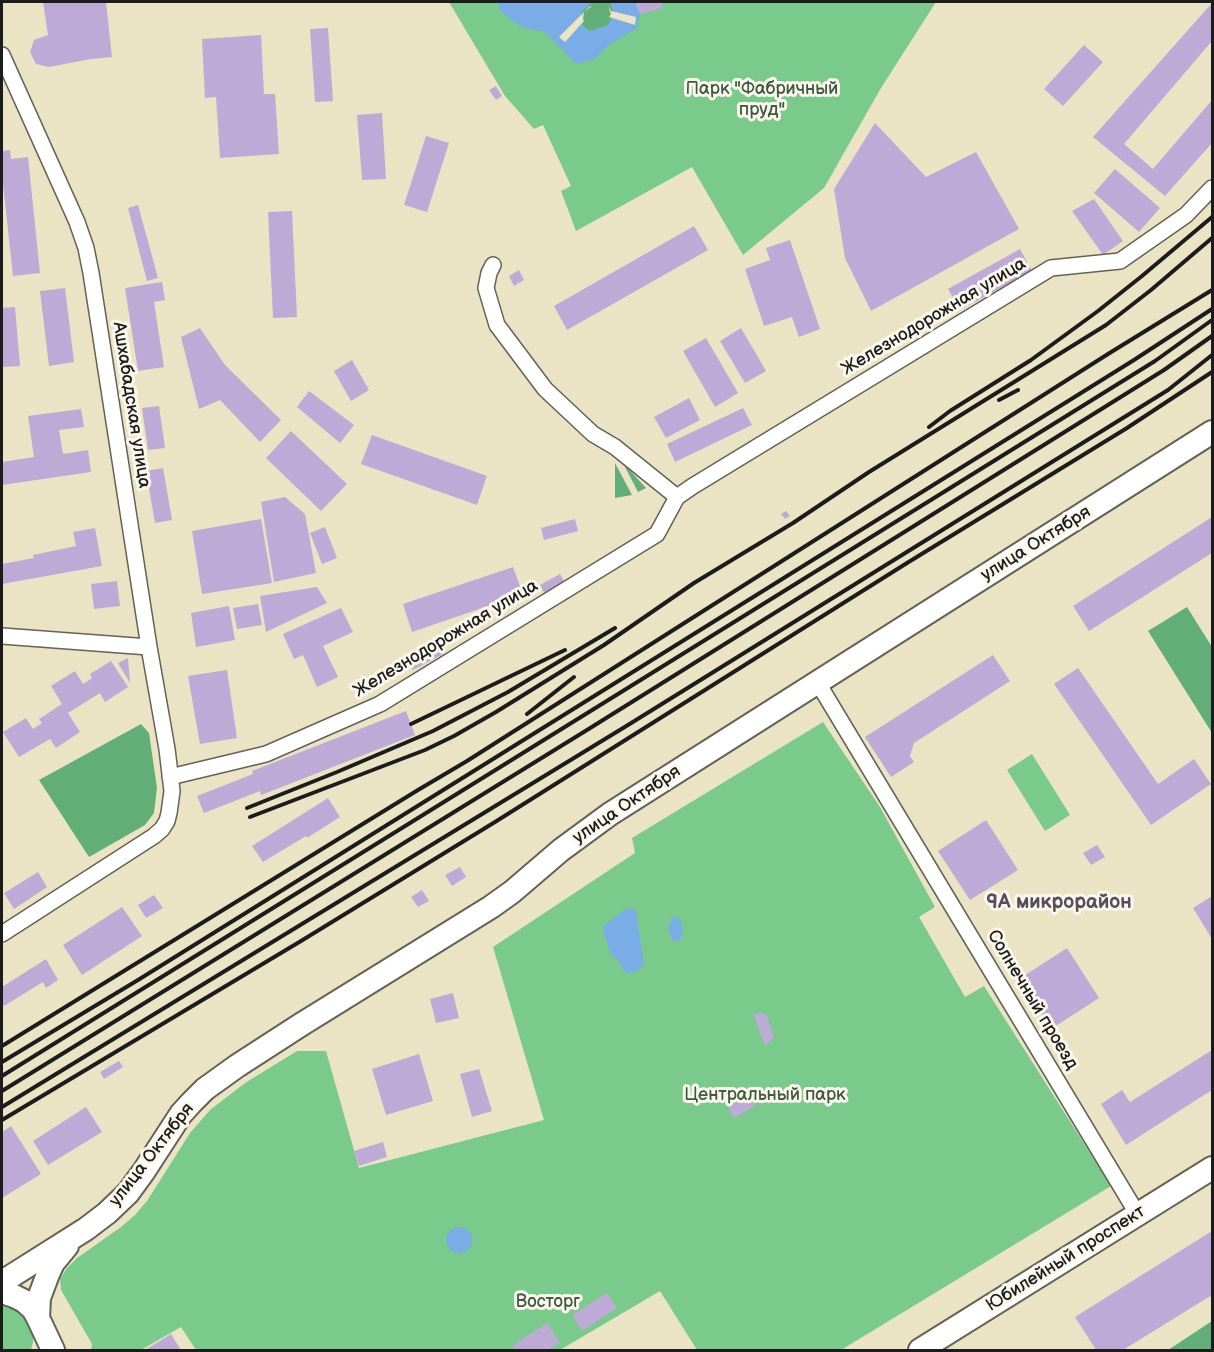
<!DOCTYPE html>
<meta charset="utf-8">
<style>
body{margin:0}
#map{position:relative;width:1214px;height:1352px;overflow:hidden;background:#ebe4c4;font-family:"Balsamiq Sans",sans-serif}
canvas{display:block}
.frame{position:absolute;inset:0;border:3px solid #1c1c1c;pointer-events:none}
</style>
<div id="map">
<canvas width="1214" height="1352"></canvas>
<div class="frame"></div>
</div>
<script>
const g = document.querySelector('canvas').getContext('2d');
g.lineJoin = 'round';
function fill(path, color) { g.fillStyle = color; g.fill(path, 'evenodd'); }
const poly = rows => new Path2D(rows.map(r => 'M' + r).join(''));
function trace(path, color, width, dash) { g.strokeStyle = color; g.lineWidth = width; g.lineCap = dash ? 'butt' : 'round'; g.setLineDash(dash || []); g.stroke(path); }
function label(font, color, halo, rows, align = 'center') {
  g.font = font + ' "Balsamiq Sans",sans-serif'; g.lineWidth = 6; g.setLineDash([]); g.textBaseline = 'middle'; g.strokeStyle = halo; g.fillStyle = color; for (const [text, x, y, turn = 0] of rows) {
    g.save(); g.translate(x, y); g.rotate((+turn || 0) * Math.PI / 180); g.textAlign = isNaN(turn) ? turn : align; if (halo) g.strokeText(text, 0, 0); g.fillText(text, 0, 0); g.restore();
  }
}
fill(poly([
 [449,2,936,2,881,88,824,188,743,255,692,167,576,231,561,191,571,186,543,125,534,129,505,96],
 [823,722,880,807,935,907,919,917,965,997,984,986,1111,1186,841,1350,697,1350,660,1291,560,1350,196,1350,181,1327,141,1350,91,1350,92,1344,61,1290,60,1279,67,1268,77,1258,121,1227,135,1215,147,1201,190,1133,210,1110,245,1083,297,1051,326,1051,359,1168,544,1120,493,947,635,853,632,838],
 [1032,754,1070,815,1045,831,1007,770],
 [2,1303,11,1306,25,1316,33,1332,33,1342,31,1350,2,1350]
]), '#79ca8b');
fill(poly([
 [593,2,610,2,614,14,608,25,590,31,584,27,580,20,582,11],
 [615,463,632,495,615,498],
 [623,463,646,488,638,492],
 [1187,607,1212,647,1212,733,1148,631],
 [141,724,149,733,157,788,154,813,145,825,89,857,39,780],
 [1212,1321,1212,1350,1168,1350]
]), '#62ae77');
fill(poly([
 [498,2,593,2,582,11,580,20,584,27,590,31,608,25,610,21,614,14,610,2,637,2,636,5,640,14,637,28,610,44,595,59,576,64,545,32,521,27,500,11],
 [634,908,638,919,637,924,639,931,644,964,639,970,628,973,624,971,618,961,611,954,603,931,603,927,624,910],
 [673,916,679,919,682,924,683,934,679,942,671,939,668,926,671,922,671,919],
 '446 1240a13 13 0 1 1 26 0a13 13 0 1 1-26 0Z'
]), '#7aace6');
fill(poly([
 [592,6,584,12,583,19,584,21,565,42,559,37,589,7],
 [608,6,611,11,636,17,635,25,609,17,611,14]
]), '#ebe4c4');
fill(poly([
 [43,2,106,2,112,57,91,59,49,67,36,64,30,52,34,40,48,35],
 [637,2,662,2,663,8,640,14,636,5],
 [1212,3,1212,41,1124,144,1153,169,1212,100,1212,143,1165,196,1093,137],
 [328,28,333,101,315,102,310,29],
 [261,35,264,94,275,94,279,154,220,158,216,97,205,98,202,39],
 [1084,45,1103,62,1063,106,1044,89],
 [496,86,502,96,496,100,489,90],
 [382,113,386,179,362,180,357,115],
 [875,123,926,177,976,152,1019,229,871,311,845,258,834,189],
 [426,136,449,143,427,212,404,205],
 [10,150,11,159,28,157,40,273,13,276,2,175,2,151],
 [1115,169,1160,208,1139,232,1094,193],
 [1094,199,1123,241,1103,255,1072,211],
 [138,205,158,278,147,281,128,208],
 [292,211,297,317,273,318,268,212],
 [694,226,708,250,567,330,554,306],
 [790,240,820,329,799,337,792,317,764,326,745,269,770,260,766,248],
 [1020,249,1032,271,960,310,948,289],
 [519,270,524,280,514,286,509,276],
 [162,282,165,300,154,302,164,367,138,371,125,288],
 [65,288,74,362,49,366,40,291],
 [15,307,20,366,2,367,2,308],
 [200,328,225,365,281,420,260,442,220,400,199,409,181,337],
 [741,328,766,371,745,383,720,341],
 [706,338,738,393,715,407,683,351],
 [352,360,369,390,351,401,334,371],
 [309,391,354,425,340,443,297,407],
 [689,398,700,420,666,438,654,417],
 [159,406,165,448,148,450,142,408],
 [743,408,752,425,675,462,667,444],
 [81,409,84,427,59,430,63,454,88,450,91,472,2,485,2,462,34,457,28,416],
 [291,431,347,484,321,511,266,458],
 [372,435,487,476,477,505,361,464],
 [163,468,172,520,155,523,146,471],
 [285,497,305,514,316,573,274,582,261,502],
 [786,511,790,516,785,519,781,514],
 [1212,517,1212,553,1089,631,1073,606],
 [261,519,272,583,202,594,192,531],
 [575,519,578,531,544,540,541,528],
 [325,527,337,558,322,564,310,533],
 [95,528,102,566,2,584,2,564,34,558,33,555,76,546,73,532],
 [513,567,523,594,412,632,403,604],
 [560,574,564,581,544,593,540,585],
 [117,581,120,606,94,609,91,584],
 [317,587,327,603,266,632,260,596],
 [258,604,262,625,237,629,233,608],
 [229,606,235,640,196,647,191,613],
 [341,608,353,632,323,646,338,677,317,687,303,655,294,659,283,634],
 [438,641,445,653,413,670,406,658],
 [993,655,1010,681,914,743,910,756,914,762,891,777,865,737],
 [128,658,130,683,118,663],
 [111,661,128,687,105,702,100,693,68,713,80,732,56,748,50,739,19,757,3,732,26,718,33,729,42,723,39,719,62,704,51,686,75,671,83,684,92,678,90,674],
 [1078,668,1158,784,1194,759,1211,784,1151,825,1054,684],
 [227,670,237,738,200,744,188,676],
 [406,711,415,735,261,795,260,791,204,813,197,796,253,774,252,771],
 [328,798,340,817,307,838,306,836,263,862,252,846],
 [986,820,1018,870,970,900,938,851],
 [1097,845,1105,857,1091,865,1083,853],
 [460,867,466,877,452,886,445,875],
 [38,872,47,887,14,909,4,893],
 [422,890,429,901,418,907,411,897],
 [154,895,163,908,146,918,138,905],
 [1212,896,1212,939,1193,908],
 [122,907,142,936,82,975,63,945],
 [1067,948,1099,998,1051,1029,1019,979],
 [46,959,58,980,46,988,43,982,4,1006,2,1003,2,987],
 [453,993,459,1018,436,1023,430,999],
 [753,1013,766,1014,774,1037,765,1046],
 [1212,1050,1212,1090,1126,1145,1101,1104,1122,1090,1130,1102],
 [419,1054,433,1101,386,1115,372,1069],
 [119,1061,123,1067,104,1079,100,1072],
 [479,1069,492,1111,472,1117,460,1074],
 [749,1095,755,1106,734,1118,728,1107],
 [86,1107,102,1132,48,1165,33,1141],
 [11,1126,41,1174,2,1198,2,1132],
 [383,1142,387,1157,359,1166,354,1151],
 [1212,1231,1212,1295,1123,1350,1096,1350,1075,1317],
 [607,1293,617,1308,582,1331,572,1315],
 [547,1323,560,1343,548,1350,516,1350,513,1345],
 [171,1334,181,1350,145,1350]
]), '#bdaad6');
const street = poly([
 [2,55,77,222,86,248,91,273,149,647,167,749,172,791,169,813,167,821,162,829,154,836,2,934],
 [493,265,489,273,486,288,497,325,545,389,593,434,615,447,677,497],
 [2,636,149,647],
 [818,683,1138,1215],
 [170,777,266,754,380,704,657,534,677,497,693,486,1051,268,1120,261,1186,215,1212,188]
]);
const secondary = poly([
 [2,1282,86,1229,107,1213,128,1193,144,1171,181,1114,191,1103,205,1089,237,1066,302,1024,491,907,512,892,561,850,610,814,1212,432],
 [2,1292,14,1296,24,1301,33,1309,38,1318,53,1350],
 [38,1318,39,1298,48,1274,53,1263,67,1246],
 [920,1350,1212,1168]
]);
trace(street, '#646257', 18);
trace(secondary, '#646257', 26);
trace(street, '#fff', 15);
trace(secondary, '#fff', 22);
trace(poly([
 [999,400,1018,390],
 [929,427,950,411,1031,360,1098,311,1142,276,1212,217],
 [527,714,574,677],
 [411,724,565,650],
 [247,808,337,772,433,731,508,692,615,628],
 [250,817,425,750,454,736,496,712,604,645,694,583,793,523,869,472,1106,325,1151,290,1212,238],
 [2,1046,418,790,467,761,1108,354,1212,290],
 [2,1062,138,980,1134,360,1212,309],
 [2,1076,1155,361,1212,320],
 [2,1091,587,730,1164,370,1212,336],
 [2,1107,628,725,1168,390,1212,355],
 [2,1120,301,941,495,822,907,563,1127,428,1212,372]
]), '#1c1c1c', 4);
label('18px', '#3d5943', '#fbf7ec', [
 ["Парк \"Фабричный",762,89],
 ["пруд\"",762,110],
 ["Центральный парк",765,1095],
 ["Восторг",548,1302]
]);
label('18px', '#1c1c1c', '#fbf7ec', [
 ["Железнодорожная улица",934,317,-31],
 ["Ашхабадская улица",131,405,81],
 ["улица Октября",1036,544,-32],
 ["Железнодорожная улица",446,639,-31],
 ["улица Октября",627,805,-34],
 ["Солнечный проезд",1032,1000,59],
 ["улица Октября",152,1155,-52],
 ["Юбилейный проспект",1066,1259,-32]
]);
label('bold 20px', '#544e5d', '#fbf7ec', [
 ["9А микрорайон",1059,903]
]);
</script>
